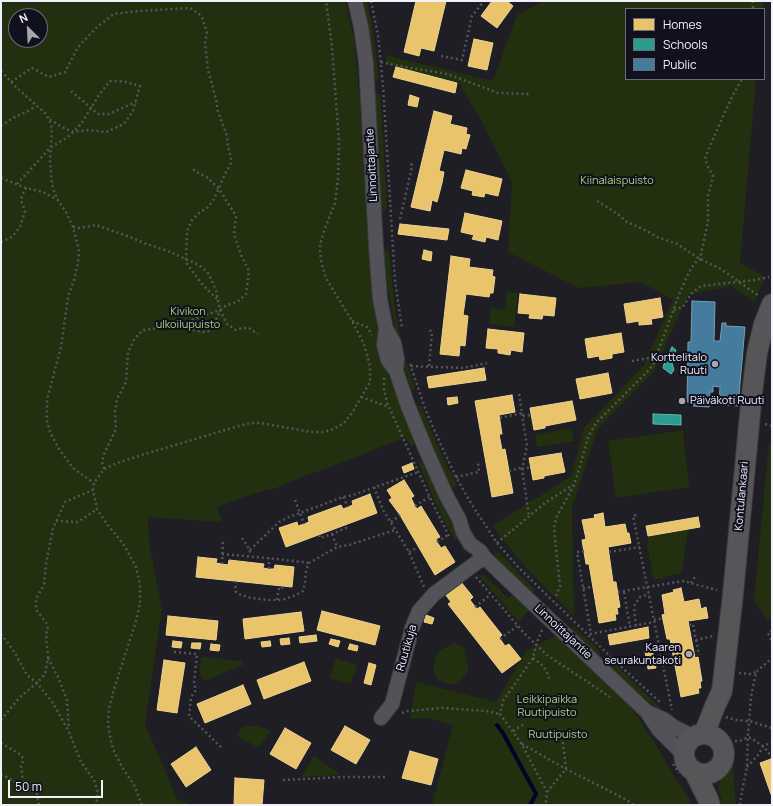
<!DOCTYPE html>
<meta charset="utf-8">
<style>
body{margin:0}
#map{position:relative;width:773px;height:806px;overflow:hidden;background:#1e1e24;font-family:Manrope,sans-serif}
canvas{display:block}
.frame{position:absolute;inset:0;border:2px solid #f0f1fb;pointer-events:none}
.legend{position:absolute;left:625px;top:8px;width:140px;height:72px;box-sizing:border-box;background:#11111e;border:1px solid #6a6b76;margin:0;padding:5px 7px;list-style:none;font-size:12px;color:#f0f1fb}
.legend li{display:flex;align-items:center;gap:8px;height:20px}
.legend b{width:20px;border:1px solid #6a6b76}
.north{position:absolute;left:8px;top:8px;width:40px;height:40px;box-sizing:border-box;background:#11111e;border:1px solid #6a6b76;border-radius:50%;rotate:336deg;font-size:11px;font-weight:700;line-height:16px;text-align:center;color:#f0f1fb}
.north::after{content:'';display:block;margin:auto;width:14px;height:18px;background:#a6a7b0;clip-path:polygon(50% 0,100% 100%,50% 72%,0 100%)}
.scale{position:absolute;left:8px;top:780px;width:95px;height:18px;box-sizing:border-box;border:2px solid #f0f1fb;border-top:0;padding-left:5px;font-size:12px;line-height:14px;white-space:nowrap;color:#f0f1fb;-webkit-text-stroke:3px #11111e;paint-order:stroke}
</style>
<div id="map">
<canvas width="773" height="806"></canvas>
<div class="frame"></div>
<ul class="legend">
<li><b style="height:11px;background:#e9c46a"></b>Homes</li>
<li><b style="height:11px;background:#2a9d8f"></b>Schools</li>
<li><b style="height:11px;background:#457b9d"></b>Public</li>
</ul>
<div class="north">N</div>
<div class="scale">50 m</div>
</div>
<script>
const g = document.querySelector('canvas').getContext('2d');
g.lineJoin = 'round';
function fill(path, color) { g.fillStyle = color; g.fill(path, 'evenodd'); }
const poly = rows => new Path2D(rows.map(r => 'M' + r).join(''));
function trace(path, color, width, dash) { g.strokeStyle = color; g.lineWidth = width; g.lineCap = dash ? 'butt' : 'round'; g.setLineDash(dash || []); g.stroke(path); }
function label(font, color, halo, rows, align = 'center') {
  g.font = font + ' Manrope,sans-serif'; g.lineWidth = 4; g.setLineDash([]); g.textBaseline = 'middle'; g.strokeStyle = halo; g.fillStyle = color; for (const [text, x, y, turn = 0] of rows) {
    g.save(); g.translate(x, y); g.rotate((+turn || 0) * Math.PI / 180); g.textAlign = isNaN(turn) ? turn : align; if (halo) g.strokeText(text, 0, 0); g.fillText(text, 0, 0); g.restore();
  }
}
fill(poly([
 [1,1,345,1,354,38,360,102,369,250,377,327,387,372,416,444,411,446,406,437,333,466,305,476,276,488,259,492,217,507,222,522,148,517,150,548,162,609,145,724,177,799,192,805,1,805],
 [16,16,40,16,40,40,16,40],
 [363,1,367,1,374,36,379,79,376,81,374,81,369,34],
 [544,1,763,1,763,9,626,9,626,79,756,79,740,263,766,277,754,302,732,286,688,295,654,371,597,430,572,508,574,616,527,569,492,526,571,476,584,428,644,365,673,299,640,282,579,288,508,252,512,182,482,122,458,82,387,65,386,55,493,81,517,15],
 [375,93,380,94,382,121,387,209,382,213],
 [384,251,387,251,389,252,395,309,401,341,398,343,388,291],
 [507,292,518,293,514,327,489,324,491,308,505,310],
 [404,354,415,389,411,391,401,355],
 [421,405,438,447,457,486,451,488,424,426,417,406],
 [571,428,574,441,537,447,535,435],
 [683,430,689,487,616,498,608,441],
 [769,442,772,443,772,618,767,620,754,600],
 [422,459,445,511,460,539,459,539,455,540,442,517,419,464,420,461],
 [688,529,682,573,654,580,647,547,648,536],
 [496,552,500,553,518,573,535,590,532,594,504,566,494,554],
 [480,575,485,576,508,598,512,595,529,610,519,622,479,576],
 [573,626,599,650,600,654,599,657,570,630],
 [555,636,628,702,656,745,677,781,690,799,691,805,432,805,453,725,429,718,410,719,416,682,496,702,526,651],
 [455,643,464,648,469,670,458,684,448,684,437,679,434,672,434,662,436,655,439,651,450,645],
 [201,657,241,661,243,665,207,680,203,680,201,678,200,674],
 [336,658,357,665,351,684,330,678],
 [613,664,615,664,667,714,669,718,632,688,610,667],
 [243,726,259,726,270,731,259,748,237,736],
 [314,756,341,775,301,777],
 [729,764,733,765,736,805,723,805,719,792,719,784]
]), '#22300f');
const homes = poly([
 [416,1,446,1,434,51,421,48,419,56,404,52,416,1],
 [492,1,507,1,513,6,497,28,481,16,492,1],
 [474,39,493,43,487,70,468,66,474,39],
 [396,67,457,83,455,93,393,77,396,67],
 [410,95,419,98,417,107,408,105,410,95],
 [434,111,452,116,450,124,467,128,466,134,470,135,466,149,462,148,461,154,444,150,439,171,444,172,442,183,437,202,432,200,430,211,411,207,434,111],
 [466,170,502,179,498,196,485,193,484,197,472,195,473,191,461,188,466,170],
 [465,213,502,221,498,240,486,237,485,242,472,239,474,235,461,232,465,213],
 [400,224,449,229,447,240,398,234,400,224],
 [424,250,432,252,431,261,422,259,424,250],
 [451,256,470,259,469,267,493,270,492,276,495,277,493,293,490,293,489,297,466,294,463,315,468,316,465,346,460,345,459,356,440,354,451,256],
 [520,294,556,298,554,316,543,315,542,319,529,318,530,314,518,313,520,294],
 [660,298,663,317,651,319,652,324,639,325,639,321,627,323,624,304,660,298],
 [488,329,524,333,522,352,511,350,510,355,498,353,498,349,486,348,488,329],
 [621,333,624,352,612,354,612,358,600,360,599,356,588,358,585,339,621,333],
 [484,368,486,380,429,388,427,377,484,368],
 [608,373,612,393,580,399,576,379,608,373],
 [512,395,515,412,499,415,502,434,499,434,502,450,505,449,513,493,492,497,475,401,512,395],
 [457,397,458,403,448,405,447,398,457,397],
 [572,401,576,420,545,426,545,428,534,430,530,408,572,401],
 [561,453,565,472,544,476,544,478,533,480,529,458,561,453],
 [412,463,414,469,404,473,402,467,412,463],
 [404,480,414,496,411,498,415,506,417,509,421,506,440,537,436,539,437,542,441,548,445,546,455,562,435,575,400,515,389,500,392,498,387,490,404,480],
 [370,494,377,513,286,547,279,528,297,522,298,526,304,524,309,522,308,517,341,505,343,509,353,505,352,501,370,494],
 [603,513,605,527,625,524,627,533,629,533,631,543,608,547,613,582,616,582,620,607,617,608,618,614,615,614,616,620,599,623,589,564,586,564,582,540,586,539,582,520,595,518,594,515,603,513],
 [698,517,700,527,648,536,646,526,698,517],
 [198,557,217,559,216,563,228,565,229,560,264,564,263,568,269,569,274,569,275,565,294,567,292,587,196,577,198,557],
 [461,582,473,597,470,600,477,609,480,607,502,635,499,638,500,639,505,646,509,644,521,659,502,673,448,604,451,602,445,594,461,582],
 [681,588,684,602,699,599,701,609,706,607,708,618,688,621,695,658,698,657,702,681,700,682,701,688,698,688,699,693,681,697,670,639,667,639,662,615,665,614,662,595,674,592,673,590,681,588],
 [322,611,380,626,375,645,317,630,322,611],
 [301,612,304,631,245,639,243,619,301,612],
 [426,615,434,618,432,624,424,622,426,615],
 [168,616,218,621,216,640,166,635,168,616],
 [648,627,649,638,610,645,608,635,648,627],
 [316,635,317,641,300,643,299,637,316,635],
 [289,638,290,644,281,645,280,639,289,638],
 [331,639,340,641,338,647,329,644,331,639],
 [173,641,182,642,181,648,172,647,173,641],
 [270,641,271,646,262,647,261,642,270,641],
 [192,643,201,643,200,649,191,648,192,643],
 [211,644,220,645,219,651,210,650,211,644],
 [350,644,358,646,357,651,348,649,350,644],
 [652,649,656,668,648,669,645,651,652,649],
 [164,660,185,663,177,713,157,710,164,660],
 [304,662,311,681,264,699,257,680,304,662],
 [369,663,376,665,371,685,364,683,369,663],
 [243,685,251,704,205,723,197,704,243,685],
 [345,726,370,740,356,764,331,750,345,726],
 [285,728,311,743,296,769,270,754,285,728],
 [196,747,211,770,186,787,171,764,196,747],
 [410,751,438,759,431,785,402,778,410,751],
 [771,759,772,761,772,797,760,763,771,759],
 [235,778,264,780,262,805,234,805,235,778]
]);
fill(homes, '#e9c46a');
trace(homes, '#ebd296', 1);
const schools = poly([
 [672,347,676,350,673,357,672,363,674,370,671,374,663,368,664,364,672,347],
 [653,414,681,415,681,425,653,424,653,414]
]);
fill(schools, '#2a9d8f');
trace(schools, '#65b6af', 1);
const public = poly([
 [692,301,715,302,714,341,720,341,722,323,726,323,726,326,745,327,738,406,719,404,720,387,713,386,713,392,710,392,709,407,693,406,693,402,687,402,688,342,691,342,692,301]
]);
fill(public, '#457b9d');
trace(public, '#789eb9', 1);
trace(poly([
 [497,725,503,733,536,794,530,805]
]), '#030328', 4);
const street = poly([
 [355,1,361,27,366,63,376,246,380,299,386,329,384,345,388,360,396,371,408,406,426,450,446,495,459,519,463,532,470,544,480,551,484,557,527,598,647,712,659,730,684,755],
 [386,329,394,343,397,358,396,371],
 [647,712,665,720,674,727,694,737],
 [381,718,392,704,412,628,419,611,434,594,484,557]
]);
const secondary = poly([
 '684 754a20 20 0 1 1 40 0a20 20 0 1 1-40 0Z',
 [704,734,715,706,722,691,733,594,752,393,757,353,764,324,772,304],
 [695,773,708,799,710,805]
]);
trace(street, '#3a3a40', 16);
trace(secondary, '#3a3a40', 22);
trace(poly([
 [371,1,378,35,383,86,395,281,402,328],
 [753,1,753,9],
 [441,56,462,60,472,16,484,1],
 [381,62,405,67,442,73,453,76,498,93,529,94],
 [1,71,17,88,45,113,49,119,52,128,50,162,52,185,57,199,66,212,73,227,79,250,78,263,74,280,68,297,61,347,47,400,47,421,50,432,59,449,73,468,94,483],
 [11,82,32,68,49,77,65,72,78,47,97,27,114,14,138,11,190,8,199,14,202,18,207,32,205,43,208,70,217,103,217,109,227,136,228,147,231,157,231,163,225,174,214,199,207,208,199,213,192,220,187,231,186,259,187,264,201,283,217,299],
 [71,91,98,114,109,114,136,102],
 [1,126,13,118,28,111,36,106],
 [1,178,26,188,43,192,56,199],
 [17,184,30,170,51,147,68,137,81,124,99,95,110,81,116,81,126,82,140,86,133,111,124,124,106,132,89,130,73,132,62,127,49,119],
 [597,201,607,207,619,215,627,222,647,231,657,237,677,244,700,259,721,269,759,296],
 [400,219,412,167,411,162],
 [73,227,79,228,96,225,130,237,144,243,168,251,199,265,208,273,216,290,220,310,227,324,236,330,242,328,249,328,258,334],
 [1,242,12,237,20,227,25,211,21,200,22,195,26,188],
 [674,310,683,307,691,294,697,289,701,286,755,280,769,277],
 [352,321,367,327,372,335],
 [178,327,203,332,209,331,213,326,220,311],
 [632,361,655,357],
 [410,364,426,411,441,445,456,477,472,505,497,543,519,568,616,662,661,703],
 [411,366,463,368,487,363],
 [429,366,432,333,430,330],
 [384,378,384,390,388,406],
 [519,394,527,446,522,469,529,516],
 [361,397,389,407,432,502,450,538],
 [523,416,532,415],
 [500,418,522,413],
 [765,424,772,426],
 [104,469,102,462,104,454,116,429,115,412,117,399,126,382,128,352,135,338,143,330,177,326,192,320,220,310,227,305,237,302,241,299,246,294,249,271,241,255,234,234,236,216,219,189,208,178,195,171,192,168],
 [522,469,531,467],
 [509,471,523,467],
 [456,477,479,472,478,462],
 [374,487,383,510,409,552,424,587],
 [343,497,348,507],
 [295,500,304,524],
 [415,506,429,497],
 [636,515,633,516,672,710],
 [56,521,78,522,97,509],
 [391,522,400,515],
 [332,534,337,547],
 [319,535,320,538,332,534,346,528,345,525],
 [242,538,250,550,249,556],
 [437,542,448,535],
 [497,543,545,503,573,485],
 [250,550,279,522,289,517,343,497,353,495,418,472],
 [584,551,577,552,591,634],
 [409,552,418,547],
 [609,552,640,547],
 [222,554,277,559,309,563],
 [222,564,223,539],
 [269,569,269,558],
 [476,577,524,633,547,655,610,697],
 [235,581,236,592,238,594,251,598,268,600,282,600,296,595,303,591,305,582,306,570,309,563,337,547,349,545,395,530],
 [691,583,696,575],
 [583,588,593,587],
 [618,592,683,581,717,590],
 [624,592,630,627],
 [556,596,560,586,555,539,554,528,556,518,574,485,580,466,588,437,596,423,649,370,653,365,680,292,689,272,694,264,700,259,708,221,708,196,712,181,713,176,707,165,705,159,707,153,720,123,733,95,742,79],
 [277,600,279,588,282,588,282,586],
 [475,607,490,595],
 [654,620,663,618],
 [689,625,693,624,696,640,713,636],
 [636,626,634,608,635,604,640,597,649,594],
 [542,630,536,645,533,658,503,701,500,714,521,743,547,792,546,801,544,805],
 [772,631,768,633,772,642],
 [1,634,13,650,27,675,37,683,53,703,69,732,81,762,94,780,98,793,96,805],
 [590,634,654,622],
 [500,639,517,626],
 [696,640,699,655],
 [650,645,659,644],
 [174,652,197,654,194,683,196,690,191,697,189,716,223,749],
 [48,658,58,677,67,700,69,729],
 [533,658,541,664,545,669,548,675,550,681],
 [663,663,674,661],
 [739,673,750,674,756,672],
 [402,713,408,711,442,708,486,711,500,714],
 [726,717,736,720,749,721,772,728],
 [1,720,20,697,37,683,45,674,48,658,46,634,48,629,47,624,37,611,36,607,36,599,44,585,46,564,53,528,65,502,93,490],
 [513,731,526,723],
 [735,741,740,741,748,737,751,738,763,746,772,757],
 [1,743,18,753,22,756,23,761,21,766,24,787],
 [522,744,566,769,625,799,634,805],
 [673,764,679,773],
 [747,767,759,754,763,746,772,742],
 [1,774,37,794,39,805],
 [283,780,343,777,387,777],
 [547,792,566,769,564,751,562,736,560,729],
 [142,805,134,785,122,767,113,749,110,736,108,724,109,708,115,686,137,618,140,602,140,584,136,567,124,545,107,524,97,509,93,490,94,483,104,469,117,463,145,454,242,425,251,423,261,423,310,432,324,432,331,430,343,424,352,413,370,382,370,366,364,344,352,321,326,278,322,265,320,253,320,245,325,228,335,203,338,178,339,142,332,47,326,1],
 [740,805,742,791,747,767,748,734,751,697,756,672,772,658]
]), '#54555a', 2.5, [2, 3]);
trace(street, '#525258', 14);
trace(secondary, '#565658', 20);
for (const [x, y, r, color] of [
 [715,364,4,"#a6a7b0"],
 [682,401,4,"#a6a7b0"],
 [689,654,4,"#a6a7b0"]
]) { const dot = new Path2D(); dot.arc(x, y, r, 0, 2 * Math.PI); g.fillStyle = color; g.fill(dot); trace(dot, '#11111e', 1.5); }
label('11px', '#f0f1fb', '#11111e', [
 ["Linnoittajantie",372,165,-93],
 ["Kontulankaari",742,496,-85],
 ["Linnoittajantie",563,632,43],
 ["Ruutikuja",407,648,-74]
]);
label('11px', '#abd27c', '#11111e', [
 ["Kiinalaispuisto",617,181],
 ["Kivikon",188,312],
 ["ulkoilupuisto",188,325],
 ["Leikkipaikka",547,700],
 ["Ruutipuisto",547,713],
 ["Ruutipuisto",558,735]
]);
label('11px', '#f0f1fb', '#11111e', [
 ["Korttelitalo",707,358],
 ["Ruuti",707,371],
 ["Päiväkoti Ruuti",690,401,"left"],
 ["Kaaren",681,648],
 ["seurakuntakoti",681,661]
], 'right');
</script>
